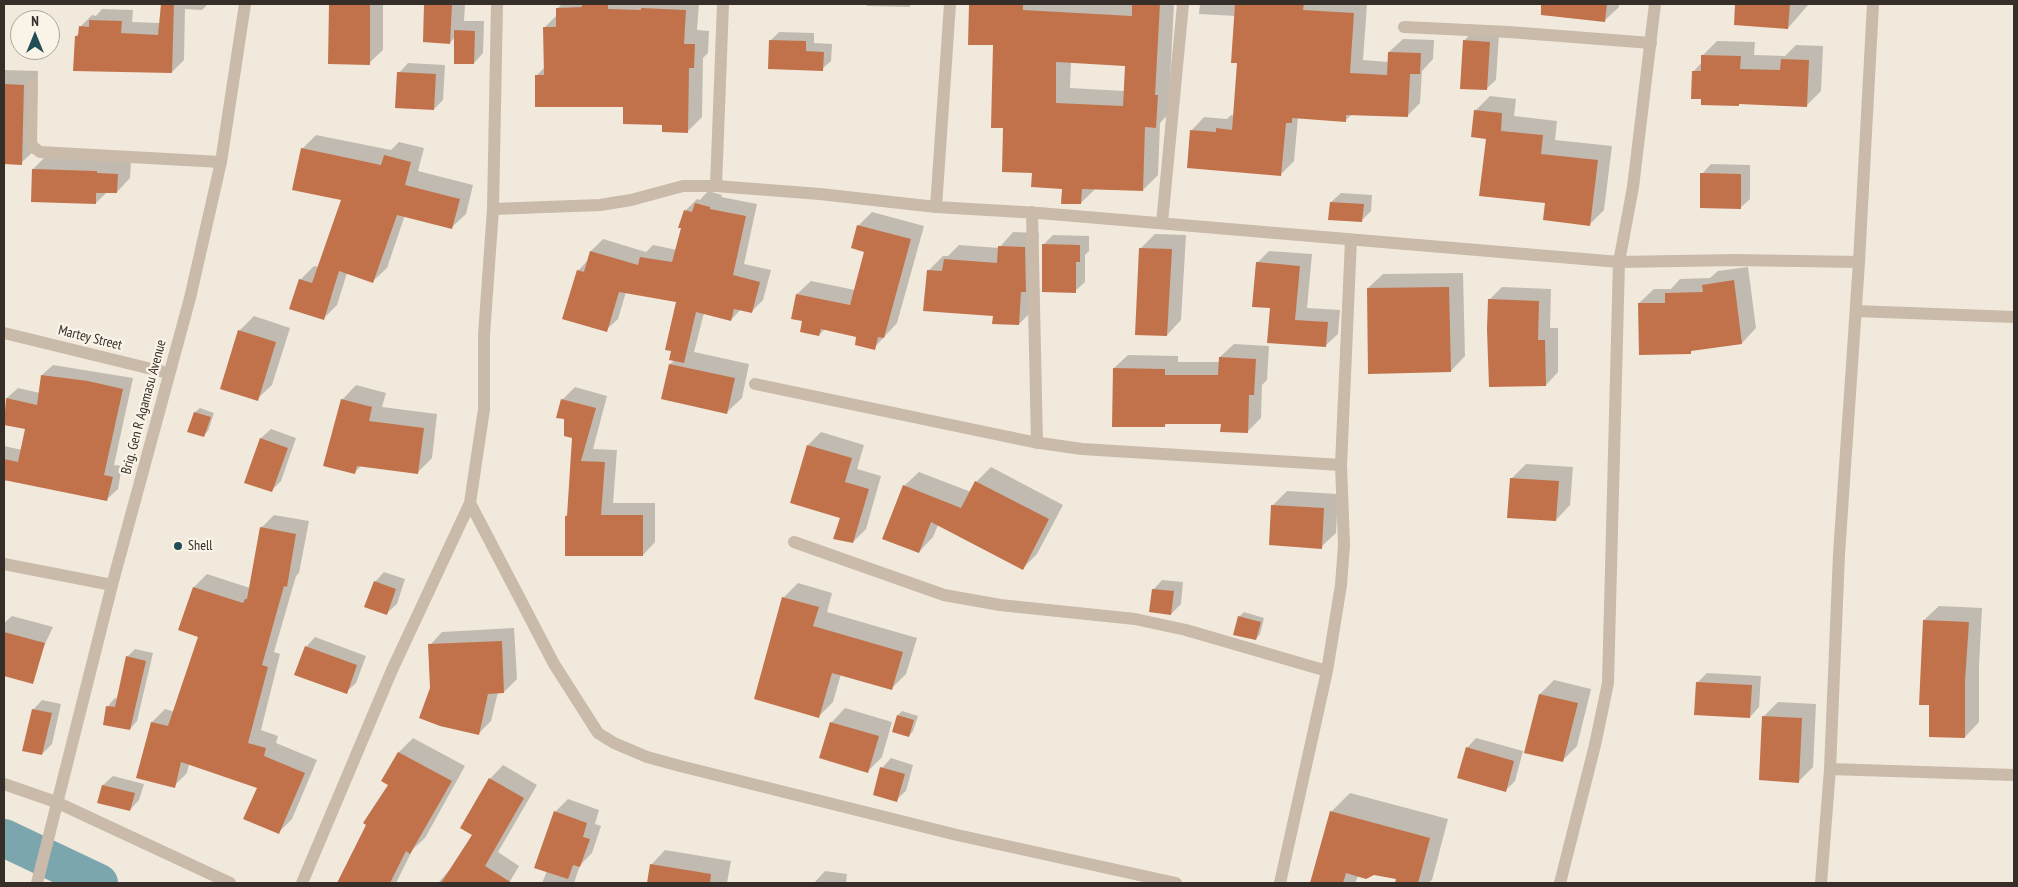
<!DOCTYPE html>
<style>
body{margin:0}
#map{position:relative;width:2018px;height:887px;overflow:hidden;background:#f1e9dc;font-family:"PT Sans Narrow",sans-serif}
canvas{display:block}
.frame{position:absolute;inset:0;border:5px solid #362e28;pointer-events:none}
.north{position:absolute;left:10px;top:10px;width:50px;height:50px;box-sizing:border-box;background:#f9f3e8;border:1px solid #aba49b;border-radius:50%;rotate:0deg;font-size:14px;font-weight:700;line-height:20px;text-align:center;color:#362e28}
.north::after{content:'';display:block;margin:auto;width:18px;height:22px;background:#204d56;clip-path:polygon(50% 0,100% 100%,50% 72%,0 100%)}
</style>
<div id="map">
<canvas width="2018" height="887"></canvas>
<div class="frame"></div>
<div class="north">N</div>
</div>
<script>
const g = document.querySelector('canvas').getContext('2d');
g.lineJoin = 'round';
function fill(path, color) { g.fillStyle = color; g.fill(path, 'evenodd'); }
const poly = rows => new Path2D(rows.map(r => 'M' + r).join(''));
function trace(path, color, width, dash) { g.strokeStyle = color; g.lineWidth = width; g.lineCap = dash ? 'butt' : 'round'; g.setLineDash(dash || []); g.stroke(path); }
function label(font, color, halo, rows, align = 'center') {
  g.font = font + ' "PT Sans Narrow",sans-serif'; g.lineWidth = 4.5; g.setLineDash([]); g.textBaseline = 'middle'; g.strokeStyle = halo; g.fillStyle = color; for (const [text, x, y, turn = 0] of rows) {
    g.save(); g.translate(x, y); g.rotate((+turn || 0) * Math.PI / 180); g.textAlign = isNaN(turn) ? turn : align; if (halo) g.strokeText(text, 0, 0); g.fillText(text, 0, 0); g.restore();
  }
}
fill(poly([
 [162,4,208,4,202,10,185,9,184,60,172,72,76,36,80,32,80,27,92,15,96,16,102,9,133,10,132,22,160,23],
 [335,4,383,4,383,50,369,63,335,8],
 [426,4,465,4,464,21,484,21,483,53,474,63,455,37,450,43,424,41],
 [562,4,699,4,697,30,709,31,708,53,703,58,702,117,688,131,663,124,624,106,536,76,545,67,544,28,557,15,557,9],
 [867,4,912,4,909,7,867,6],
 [971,4,1174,4,1170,80,1171,111,1160,123,1158,175,1143,190,1096,188,1081,203,1063,187,1033,172,1005,127,994,44,970,44],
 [1071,62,1126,65,1125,91,1070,88],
 [1200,4,1367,4,1363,60,1389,62,1389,52,1403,39,1434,40,1433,59,1422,71,1420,103,1407,116,1352,114,1345,121,1298,117,1294,161,1281,174,1191,131,1204,117,1227,119,1231,115,1235,116,1238,62,1236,16,1199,14],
 [1551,4,1619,4,1619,7,1605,20,1550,15],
 [1737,4,1809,4,1788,28,1735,24],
 [1473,31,1499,33,1496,80,1486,89,1464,41],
 [779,32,814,33,814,43,832,44,831,61,822,69,770,41],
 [1717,41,1755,42,1754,55,1785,56,1796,45,1823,46,1821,91,1807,105,1740,103,1738,105,1702,98,1694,71,1702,62,1702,56],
 [408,63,445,65,443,100,434,109,399,73],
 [4,70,38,71,36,149,21,163,4,163],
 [1490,96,1516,99,1514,116,1557,121,1555,140,1612,146,1604,210,1590,224,1546,202,1475,111],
 [316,135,391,150,399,142,424,148,418,171,473,185,466,214,452,227,405,215,387,268,373,281,347,273,337,305,323,319,300,280,314,266,319,267,342,199,302,149],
 [46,156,131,161,130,178,117,192,107,192,96,203,33,169],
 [1711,164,1750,165,1750,199,1740,208,1702,174],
 [708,191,722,195,721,197,757,204,744,264,771,270,763,300,751,312,741,309,731,320,704,313,694,352,749,364,742,398,727,412,670,364,675,360,678,301,626,292,618,319,606,330,578,271,588,260,591,251,603,239,646,252,653,245,677,250,685,211,697,199,700,200],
 [1341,193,1372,195,1371,211,1361,221,1331,202],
 [872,212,924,226,897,323,874,348,858,336,826,328,819,335,804,320,797,294,811,281,855,290,866,251,858,226],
 [1013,232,1039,233,1033,310,1019,324,994,315,928,271,943,256,948,256,959,245,999,248],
 [1155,234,1186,235,1181,320,1167,335,1141,248],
 [1053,235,1089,236,1089,251,1085,255,1085,282,1075,291,1043,245],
 [1269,251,1312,254,1307,308,1340,310,1338,334,1325,346,1271,307,1257,263],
 [1748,267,1756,328,1742,343,1693,349,1690,352,1639,303,1654,289,1671,289,1680,279,1710,278,1718,271],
 [1463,273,1465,356,1451,371,1368,288,1383,274],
 [1502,287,1551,289,1550,328,1558,328,1558,372,1546,385,1489,300],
 [254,316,290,328,272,385,257,399,239,331],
 [1234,344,1269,346,1267,380,1262,385,1261,418,1247,432,1222,423,1167,423,1164,426,1114,368,1128,355,1178,356,1178,362,1220,362,1220,357],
 [53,365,133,378,114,465,122,466,118,489,107,499,7,479,4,483,4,446,22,450,26,428,4,423,7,398,18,388,40,393,42,375],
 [356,385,386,393,382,407,437,414,432,458,417,473,361,466,354,473,342,400],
 [575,387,607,396,593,449,617,450,613,503,655,503,655,542,643,555,566,516,568,514,573,437,565,418,562,400],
 [200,408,214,413,208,431,203,436,195,412],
 [271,429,296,438,281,481,271,491,246,482,261,438],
 [821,432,864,445,857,469,881,476,866,529,853,542,808,445],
 [1526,464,1573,467,1570,505,1556,520,1512,478],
 [991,467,1063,505,1037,554,1023,568,938,525,933,537,919,552,904,486,919,472,971,492,976,482],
 [1287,491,1338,494,1336,533,1321,547,1272,506],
 [274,515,309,521,299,573,296,576,274,652,280,654,261,730,278,736,276,743,317,760,292,819,279,832,258,787,189,764,187,773,174,786,152,722,165,709,175,712,200,636,194,587,207,574,250,588,261,528],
 [384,572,405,579,397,604,387,613,375,582],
 [1162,580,1183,582,1181,604,1171,614,1153,590],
 [798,583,832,593,827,612,917,638,906,674,891,689,841,674,833,702,819,716,783,598],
 [1939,606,1982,608,1979,666,1979,722,1965,737,1931,704,1924,620],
 [1244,612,1264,618,1260,634,1256,639,1239,617],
 [12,616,53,627,35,665,20,679,4,674,4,623],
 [514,628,517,679,504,692,498,692,491,721,478,734,432,689,430,645,442,632],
 [315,637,366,656,356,683,346,692,306,647],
 [135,649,153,653,137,721,130,729,108,706,115,698,118,699,127,657],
 [1707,673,1761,676,1759,707,1750,717,1697,683],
 [1554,680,1591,689,1577,746,1563,760,1540,694],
 [42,700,61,704,52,744,42,754,33,710],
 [1778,702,1816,704,1813,767,1798,782,1760,779,1764,716],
 [845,708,892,722,882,757,868,771,831,723],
 [902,711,918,716,913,731,909,736,898,715],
 [413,738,465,766,425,838,413,849,396,883,338,883,389,784,383,781,399,752],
 [1476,738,1523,751,1515,781,1505,791,1467,748],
 [891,758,913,765,906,791,896,800,882,768],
 [503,765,537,785,498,852,519,866,509,883,438,883,454,865,474,835,490,779],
 [113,776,144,784,139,800,130,810,99,802,103,785],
 [1350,793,1448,819,1432,880,1428,883,1396,883,1397,878,1374,874,1358,876,1355,883,1311,883,1331,812],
 [568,799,599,810,595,824,601,826,592,853,580,865,574,883,542,883,547,871,555,812],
 [665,850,731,861,727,883,648,883,651,865],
 [825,871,847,874,846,883,814,883]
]), '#0003');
trace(poly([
 [4,838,99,883]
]), '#7ca6ad', 38);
fill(poly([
 [161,4,174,4,172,73,73,71,75,36,78,36,79,26,89,27,89,20,122,21,121,33,158,35],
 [329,4,370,4,370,65,328,64],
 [424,4,452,4,450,44,423,42],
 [582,4,608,4,608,9,641,10,641,8,686,10,684,44,695,44,694,68,689,68,688,133,662,132,662,125,623,124,623,107,535,107,535,75,544,75,543,27,556,27,556,8,582,7],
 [969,4,1023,4,1023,10,1132,16,1132,4,1160,4,1155,95,1158,95,1156,128,1145,127,1143,191,1082,189,1081,204,1061,204,1062,189,1031,187,1032,173,1002,172,1003,128,991,128,993,45,968,45],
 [1056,62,1125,66,1123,106,1056,103],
 [1235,4,1304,4,1303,10,1354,13,1350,73,1387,75,1388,52,1421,53,1420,74,1410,74,1408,117,1346,115,1346,122,1292,118,1292,123,1286,123,1281,176,1187,168,1190,130,1216,132,1216,128,1232,130,1237,63,1231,63],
 [1541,4,1607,4,1605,22,1541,15],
 [1735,4,1790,4,1788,29,1734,25],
 [454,30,475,31,474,64,454,64],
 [769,40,806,41,806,51,824,52,823,71,768,69],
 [1463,40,1490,42,1487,90,1460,89],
 [1701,55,1741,56,1740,69,1780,70,1781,59,1809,60,1807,107,1739,104,1739,106,1701,105,1701,99,1691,99,1692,71,1701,71],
 [397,72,436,74,434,110,395,108],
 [4,84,24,85,22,165,4,164],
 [1474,110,1502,113,1501,131,1543,135,1541,154,1598,160,1590,226,1543,220,1545,203,1479,196,1486,139,1471,137],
 [301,148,381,165,384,155,411,162,405,185,460,199,452,229,397,215,373,283,339,271,324,320,289,309,299,279,312,283,341,200,292,190],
 [32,169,97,171,97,173,118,174,117,193,96,193,96,204,31,202],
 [1700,173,1741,174,1741,209,1700,208],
 [1330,202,1364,204,1362,222,1328,220],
 [695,203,710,207,710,209,746,216,733,275,760,282,752,313,734,309,731,321,696,312,684,363,669,360,671,351,665,350,676,302,619,292,607,332,562,319,577,270,584,272,590,251,638,265,640,257,672,262,681,228,678,228,684,210,692,212],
 [857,225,911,239,884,338,878,337,875,350,855,345,856,337,821,329,819,336,800,332,802,321,791,319,796,294,850,305,864,252,851,248],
 [1042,244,1080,245,1080,262,1076,262,1076,293,1042,292],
 [998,246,1025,247,1026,292,1021,292,1019,325,992,324,993,316,923,311,927,270,942,271,944,259,997,263],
 [1139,248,1172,249,1167,336,1135,335],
 [1256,262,1300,266,1295,320,1328,322,1326,347,1267,343,1270,308,1252,307],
 [1734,280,1742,344,1691,351,1691,354,1639,355,1638,303,1665,303,1665,293,1703,292,1702,285],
 [1449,287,1451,372,1368,374,1367,288],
 [1488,299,1539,301,1538,340,1545,340,1546,386,1489,387,1487,329],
 [238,330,276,342,258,401,220,389],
 [1219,357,1256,359,1254,395,1249,395,1248,433,1220,432,1221,424,1165,424,1165,427,1112,427,1113,368,1165,369,1165,375,1218,375],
 [669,364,735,378,727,414,661,399],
 [41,375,88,381,123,389,104,475,113,477,107,501,4,480,4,459,18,462,25,429,4,425,6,398,37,405],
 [341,399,372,407,369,421,424,428,418,474,357,466,355,474,323,466],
 [561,399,596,408,581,461,605,462,601,515,643,515,643,556,565,556,565,516,567,516,572,438,564,436,564,419,556,418],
 [194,412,211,417,204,437,187,432],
 [260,438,288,448,272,492,244,483],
 [807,445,852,458,845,482,869,489,853,543,833,539,840,518,790,503],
 [1510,478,1559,481,1556,521,1507,518],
 [975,481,1049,519,1023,570,931,522,919,553,882,539,903,485,961,508],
 [1271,505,1324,508,1322,549,1269,545],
 [260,527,296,534,287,587,284,586,262,665,268,667,248,743,266,748,264,756,305,773,279,834,243,819,257,788,181,762,175,788,136,778,151,722,168,726,198,637,178,630,193,587,243,603,245,599,247,599],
 [374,581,396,589,387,615,364,607],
 [1152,589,1174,591,1171,615,1149,612],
 [782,597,819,607,813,626,903,652,892,690,832,673,819,718,754,699],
 [1238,616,1261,622,1256,640,1233,635],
 [1923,620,1969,622,1965,681,1965,738,1929,737,1929,705,1919,705],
 [4,632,45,643,33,684,4,676],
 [502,641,504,693,488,694,479,735,440,726,419,718,430,688,428,644],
 [305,646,357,665,347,694,294,675],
 [126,656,146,661,130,730,103,725,106,706,115,707],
 [1696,682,1752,685,1750,718,1694,715],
 [1539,694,1578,703,1563,762,1524,753],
 [32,709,52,713,42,755,22,751],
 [897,715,914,720,909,737,892,732],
 [1762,716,1802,718,1799,783,1759,780],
 [830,722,879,736,868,773,819,758],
 [1466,747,1514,761,1506,792,1457,778],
 [398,752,452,781,410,854,406,851,390,883,337,883,366,825,363,823,388,785,381,781],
 [880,767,905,774,897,802,873,795],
 [489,778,524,798,485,866,512,883,441,883,472,835,460,828],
 [102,785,135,793,130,811,97,803],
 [554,811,587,823,583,837,590,839,580,867,573,865,568,879,534,868],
 [1330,811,1430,838,1418,883,1395,883,1396,879,1374,875,1366,879,1346,873,1343,883,1310,883],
 [650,864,711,874,710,883,647,883]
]), '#c1724b');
trace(poly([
 [1404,27,1509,32,1651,43],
 [32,84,31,141,32,146,40,152,221,162],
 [716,186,723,4],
 [936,207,950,4],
 [493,209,600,205,631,200,683,186,716,186,820,194,936,207,1039,213,1619,262,1735,260,1859,262],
 [1032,212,1037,443],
 [1162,223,1183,4],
 [1856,311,2014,317],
 [4,333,168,373],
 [755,384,1033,442,1082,449,1341,465],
 [470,503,554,664,598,733,614,743,647,757,680,766,957,835,1176,883],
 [794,542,944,595,1000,605,1135,619,1186,630,1327,671],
 [4,564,112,585],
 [1830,769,2014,775],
 [4,784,56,802,230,883],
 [302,883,392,670,470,503,484,409,484,335,493,209,497,4],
 [1280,883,1327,671,1341,585,1344,545,1341,465,1351,240],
 [1560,883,1595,745,1608,683,1619,262,1633,187,1655,4],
 [1821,883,1830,769,1839,554,1859,262,1873,4]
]), '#c9baa9', 12);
trace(poly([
 [37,883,112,585,190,298,221,162,245,4]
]), '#c9baa9', 12);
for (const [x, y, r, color] of [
 [178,546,5,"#204d56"]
]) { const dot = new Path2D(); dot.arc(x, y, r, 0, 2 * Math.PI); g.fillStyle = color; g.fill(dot); trace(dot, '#f9f3e8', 2); }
label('14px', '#362e28', '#f9f3e8', [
 ["Martey Street",90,338,14],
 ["Brig. Gen R Agamasu Avenue",144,407,-75]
]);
label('14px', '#362e28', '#f9f3e8', [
 ["Shell",188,546]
], 'left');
</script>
